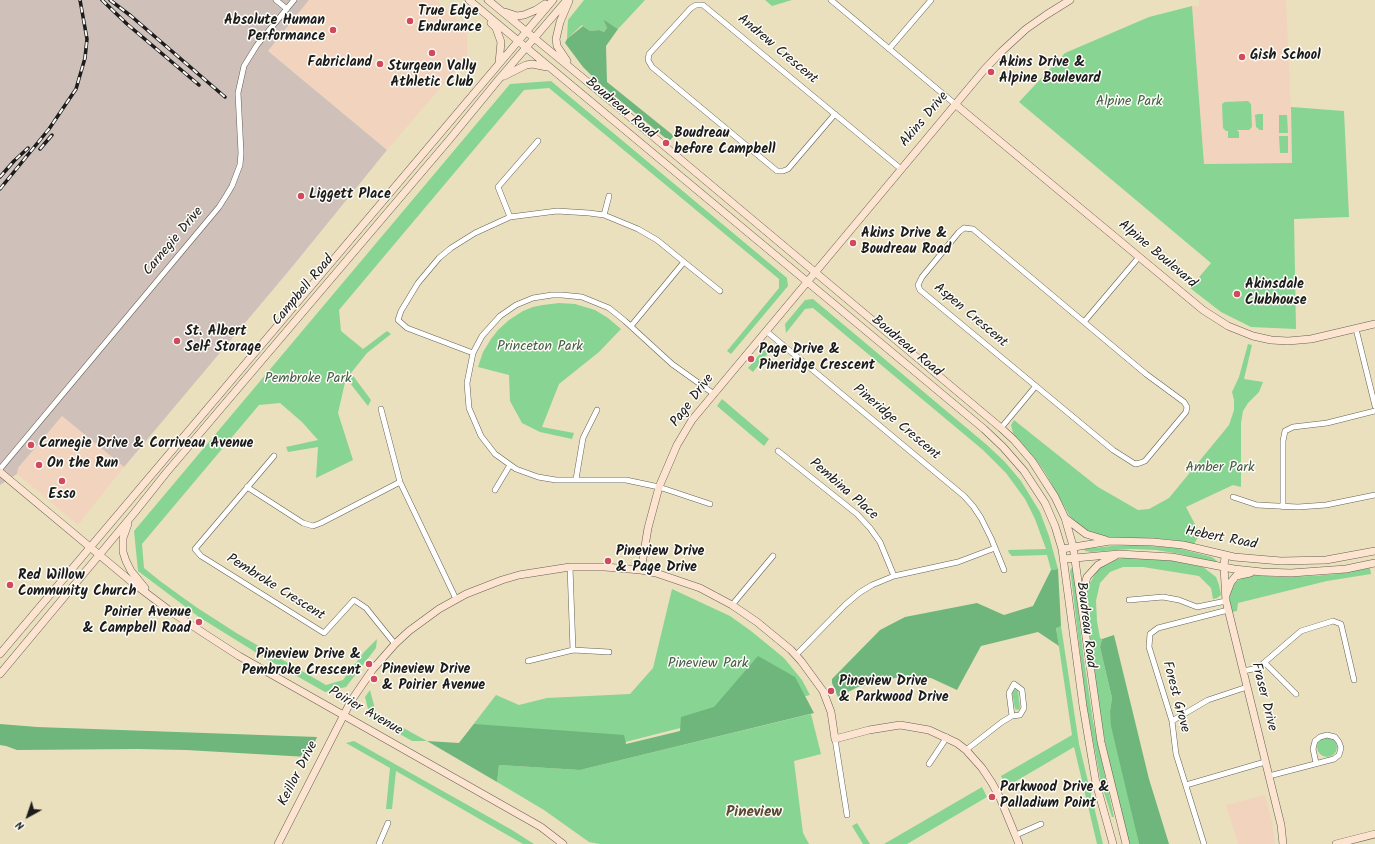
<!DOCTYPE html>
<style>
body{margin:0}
#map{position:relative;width:1375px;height:844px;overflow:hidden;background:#eae0be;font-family:Kalam,sans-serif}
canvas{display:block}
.north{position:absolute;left:8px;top:796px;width:40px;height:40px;-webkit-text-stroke:3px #fdfcf7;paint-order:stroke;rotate:220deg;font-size:11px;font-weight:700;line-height:16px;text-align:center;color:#1c1c1c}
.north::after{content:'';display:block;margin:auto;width:14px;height:18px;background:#1c1c1c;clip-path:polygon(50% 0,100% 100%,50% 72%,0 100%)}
</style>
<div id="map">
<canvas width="1375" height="844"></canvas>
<div class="north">N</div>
</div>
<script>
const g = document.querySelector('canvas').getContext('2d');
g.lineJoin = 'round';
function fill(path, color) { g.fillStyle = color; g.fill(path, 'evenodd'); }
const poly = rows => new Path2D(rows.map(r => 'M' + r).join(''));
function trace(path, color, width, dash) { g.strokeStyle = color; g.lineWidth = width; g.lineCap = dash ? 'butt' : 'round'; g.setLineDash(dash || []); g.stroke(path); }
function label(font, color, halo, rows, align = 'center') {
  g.font = font + ' Kalam,sans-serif'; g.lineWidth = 3; g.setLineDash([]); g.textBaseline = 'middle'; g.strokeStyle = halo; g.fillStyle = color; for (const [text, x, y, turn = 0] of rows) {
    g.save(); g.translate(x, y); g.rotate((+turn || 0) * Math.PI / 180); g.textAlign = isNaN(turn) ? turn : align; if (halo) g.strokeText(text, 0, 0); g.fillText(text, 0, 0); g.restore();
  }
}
fill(poly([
 [309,0,436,0,467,27,467,57,387,150,268,51],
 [1199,0,1286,0,1291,107,1292,163,1204,164,1192,6,1199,6],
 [62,416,124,467,78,525,17,474,18,468],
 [1265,795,1272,821,1275,844,1238,844,1226,805]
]), '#f2d4be');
fill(poly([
 [0,0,309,0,268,51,387,150,292,267,124,467,62,416,18,468,17,474,0,485]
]), '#cfc0ba');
fill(poly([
 [584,0,645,0,618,29,603,19,607,28,604,32,599,30,590,31,582,25,567,39,568,20],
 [765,0,792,0,772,6],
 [1192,6,1204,164,1292,163,1291,107,1344,111,1349,217,1294,219,1296,329,1251,327,1221,312,1190,288,1211,263,1019,102,1065,53,1149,17],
 [551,81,787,278,788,286,731,354,727,351,779,288,779,279,549,88,524,90,339,310,341,331,363,349,387,331,391,334,367,353,351,373,371,400,368,406,346,378,338,413,353,460,316,478,318,447,288,452,286,447,318,440,302,422,280,403,259,405,142,544,144,568,160,581,196,607,238,634,326,685,343,680,364,652,377,639,376,648,346,687,325,692,265,658,199,617,138,571,134,531,510,84],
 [1248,101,1251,104,1252,127,1249,130,1237,130,1239,132,1239,138,1228,138,1228,131,1226,131,1223,128,1222,104,1225,102],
 [1258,114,1263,114,1263,130,1260,130,1256,127,1255,115],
 [1279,115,1287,115,1288,133,1279,133],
 [1279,136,1288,136,1288,153,1280,153],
 [813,299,987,445,1005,462,1021,481,1040,512,1049,536,1058,569,1051,570,1047,555,1012,556,1009,553,1008,550,1046,549,1035,519,1025,499,1006,473,983,450,813,308,805,309,786,333,785,324,805,300],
 [559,303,575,304,595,310,608,318,621,329,599,352,559,384,542,427,574,433,572,439,540,432,522,423,510,401,509,375,478,367,483,352,491,339,498,330,509,320,523,311,533,307,543,305],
 [1248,344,1252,345,1244,379,1263,382,1259,392,1248,403,1243,411,1241,423,1241,487,1233,485,1186,507,1200,534,1194,544,1167,539,1107,537,1089,532,1076,523,1069,515,1046,474,1037,461,1013,433,1011,425,1014,420,1098,487,1138,510,1149,509,1169,498,1229,425,1234,410,1234,400,1232,392,1239,377],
 [773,347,753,372,748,368,765,348],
 [722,399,769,439,764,446,717,406],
 [1135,545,1177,548,1212,557,1217,561,1215,562,1180,554,1156,550,1131,549,1091,552,1085,551,1084,549,1112,546],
 [1127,557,1165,559,1203,567,1216,577,1219,585,1221,595,1217,598,1213,599,1211,588,1199,576,1143,567,1123,567,1110,572,1100,583,1096,601,1097,621,1100,638,1102,639,1100,647,1112,698,1110,711,1139,844,1129,844,1116,795,1099,711,1086,604,1086,596,1090,583,1095,574,1099,568,1107,563,1118,559],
 [1073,565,1084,660,1093,721,1114,817,1112,817,1101,783,1086,703,1071,577,1070,571],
 [1370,568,1371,574,1327,581,1238,603,1237,611,1232,612,1230,605,1230,595,1232,588,1236,582,1244,577,1252,575,1278,577,1313,576,1336,574],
 [672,589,730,616,751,631,784,658,802,680,810,695,590,751,459,743,496,695,519,705,547,698,630,694,653,668],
 [1061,626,1079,744,1103,844,1097,844,1074,747,1006,787,1001,776,1072,735,1056,627],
 [1015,689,1018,691,1020,708,1018,710,1015,709,1012,692],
 [370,690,376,713,427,741,412,741,370,717,365,697],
 [811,714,821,754,794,761,803,833,809,844,600,844,589,842,544,810,497,782,499,765,580,770],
 '1317 747a10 10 0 1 1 20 0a10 10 0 1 1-20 0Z',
 [354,741,512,830,534,844,523,844,396,771,392,809,386,809,390,768,346,743],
 [982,787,987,797,907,844,884,844],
 [857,823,870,844,863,844,852,826]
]), '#88d492');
fill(poly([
 [603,19,618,29,606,46,607,82,674,136,669,141,601,85,583,67,565,43,567,39,583,26,590,31,599,30,604,32,607,28],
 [1058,569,1061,626,1056,628,1059,646,1038,632,981,646,957,690,931,678,907,675,858,687,838,697,832,683,832,679,880,630,905,617,977,603,1004,615,1033,606,1051,570],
 [1114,635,1149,779,1169,844,1139,844,1111,726,1110,711,1112,698,1100,647,1102,639],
 [758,656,795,677,814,713,580,770,499,765,497,782,427,741,459,743,474,724,624,735,626,744,680,731,681,717,714,707],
 [0,724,37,727,317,737,308,757,186,750,138,749,17,750,6,746,0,745]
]), '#6eb67c');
const street = poly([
 [276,0,287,9],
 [831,0,955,104],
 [889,49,931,0],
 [835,114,788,169,783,171,777,171,652,67,648,60,649,54,691,8,696,5,703,5,901,169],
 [604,215,609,196],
 [510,217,498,187,538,141],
 [964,228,973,229,1146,374,1184,402,1187,407,1186,412,1145,461,1140,463,1135,464,1113,450,920,290,918,285,922,277,959,232,964,228],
 [684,262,720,291],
 [1084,322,1139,257],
 [1356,329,1375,406],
 [766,331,964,496,973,506,981,518,991,538,1004,570],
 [473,353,407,328,398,320,401,311,418,283,439,258,451,248,475,233,510,217,557,211,589,213,604,215,638,229,657,240,684,262,631,326],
 [381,409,400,482,456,599],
 [1001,428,1035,387],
 [778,451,857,514,870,528,880,542,894,576],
 [274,456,195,549,201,556,324,633,354,600,366,608,395,644],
 [0,469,219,207,226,196,232,186,240,165,241,153,238,93,244,66,257,45,294,0],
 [576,479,583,438,597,410],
 [247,487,303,523,313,526,321,523,400,482],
 [495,490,510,465],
 [1233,497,1257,505,1298,507,1326,505,1375,495],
 [710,504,659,487,626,480,556,480,538,477,516,469,495,454,481,436,469,408,467,383,473,353,482,336,500,316,516,305,533,298,552,295,562,295,582,297,609,308,625,321,672,364,714,394],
 [1283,507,1283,441,1285,431,1293,427,1327,423,1375,411],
 [570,567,573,650],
 [1129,600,1163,597,1179,600,1197,607,1226,601],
 [732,605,773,556],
 [796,655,845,605,859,593,872,585,894,576,958,562,995,548],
 [528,661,573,650,609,652],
 [1265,663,1296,694],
 [1243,671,1258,668,1301,631,1333,621,1341,624,1354,680],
 [1172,721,1208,700,1247,687],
 [835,739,847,815],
 [966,750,1002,722,1012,716,1020,715,1024,708,1022,690,1014,684,1009,693,1012,716],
 [929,764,947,737],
 [1269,776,1334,759,1339,755,1341,748,1339,742,1335,737,1327,735,1320,737,1315,741,1313,749,1316,763],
 [1186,785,1265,762],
 [1016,835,1041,824],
 [379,844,388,823],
 [1204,844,1176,754,1172,721,1149,647,1150,634,1158,628,1228,610]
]);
const secondary = poly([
 [469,0,984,429,1003,447,1024,471,1045,503,1055,526,1062,549,1083,706,1096,783,1113,844],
 [488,0,618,107,1001,428,1014,440,1032,461,1055,497,1065,518,1073,546,1101,742,1126,844],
 [505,12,517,16,524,15,536,10,545,4],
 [491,23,496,28,501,42,499,63],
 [567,61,557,46,556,39,560,22,569,1],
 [504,76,526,65,532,64,547,67],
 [955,104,1203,310,1228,326,1253,336,1271,340,1288,341,1311,339,1375,324],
 [0,472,133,583,170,611,205,634,239,656,541,827,563,844],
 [1065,518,1086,534,1106,540],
 [128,524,123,538,123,552,126,561,131,571,145,588],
 [1062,549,1110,541,1153,542,1183,545,1234,557,1281,561,1326,560,1375,551],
 [1225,556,1224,567,1226,601,1281,825,1283,844],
 [1064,559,1119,554,1172,557,1234,569,1262,572,1291,573,1346,569,1375,563],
 [641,570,648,528,659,487,677,445,692,420,984,70,1001,52,1026,29,1046,15,1070,0],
 [1226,595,1231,582,1236,576,1250,573],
 [1082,596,1087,577,1098,565,1115,556],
 [0,654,553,0],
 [0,674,135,512,166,473,449,140,499,79,567,0],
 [278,844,351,701,373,669,395,644,409,631,439,609,466,594,502,580,519,575,570,567,605,567,641,570,656,573,700,588,732,605,757,622,791,650,801,661,823,691,831,712,835,739,869,730,900,725,929,730,957,743,966,750,982,768,992,783,1000,798,1019,844],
 [1336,844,1375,834]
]);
trace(street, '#646155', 6);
trace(secondary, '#646155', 8);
trace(street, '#fff', 5);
trace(secondary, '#fde4d0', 7);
const rail = poly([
 [102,0,127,24,199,85],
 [110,0,131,16,225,97],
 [40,149,52,135],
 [0,177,14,161,28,148],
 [0,189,49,129,76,89,85,58,87,39,80,0]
]);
trace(rail, '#1c1c1c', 3.5);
trace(rail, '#fdfcf7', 2, [6]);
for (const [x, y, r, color] of [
 [410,21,4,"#d1495b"],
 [333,30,4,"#d1495b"],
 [432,53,4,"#d1495b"],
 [1242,57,4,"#d1495b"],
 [380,64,4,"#d1495b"],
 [991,72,4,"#d1495b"],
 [666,143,4,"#d1495b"],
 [301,196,4,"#d1495b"],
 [853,243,4,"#d1495b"],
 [1237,294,4,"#d1495b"],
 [177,341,4,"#d1495b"],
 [751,359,4,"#d1495b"],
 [31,445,4,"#d1495b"],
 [39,465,4,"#d1495b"],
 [62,481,4,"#d1495b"],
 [608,561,4,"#d1495b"],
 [10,585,4,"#d1495b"],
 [199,622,4,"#d1495b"],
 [369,664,4,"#d1495b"],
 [374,679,4,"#d1495b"],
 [831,691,4,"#d1495b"],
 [992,797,4,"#d1495b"]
]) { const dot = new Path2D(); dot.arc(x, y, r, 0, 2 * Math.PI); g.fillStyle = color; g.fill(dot); trace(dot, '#fdfcf7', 1.5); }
label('bold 14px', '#1c1c1c', '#fdfcf7', [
 ["True Edge",418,13],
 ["Endurance",418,29],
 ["Absolute Human",325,22,"right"],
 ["Performance",325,38,"right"],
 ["Gish School",1250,57],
 ["Fabricland",372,64,"right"],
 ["Akins Drive &",999,64],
 ["Alpine Boulevard",999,80],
 ["Sturgeon Vally",432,68,"center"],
 ["Athletic Club",432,84,"center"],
 ["Boudreau",674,135],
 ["before Campbell",674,151],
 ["Liggett Place",309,196],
 ["Akins Drive &",861,235],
 ["Boudreau Road",861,251],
 ["Akinsdale",1245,286],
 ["Clubhouse",1245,302],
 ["St. Albert",185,333],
 ["Self Storage",185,349],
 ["Page Drive &",759,351],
 ["Pineridge Crescent",759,367],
 ["Carnegie Drive & Corriveau Avenue",39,445],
 ["On the Run",47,465],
 ["Esso",62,496,"center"],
 ["Pineview Drive",616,553],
 ["& Page Drive",616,569],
 ["Red Willow",18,577],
 ["Community Church",18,593],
 ["Poirier Avenue",191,614,"right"],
 ["& Campbell Road",191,630,"right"],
 ["Pineview Drive &",361,656,"right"],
 ["Pembroke Crescent",361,672,"right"],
 ["Pineview Drive",382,671],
 ["& Poirier Avenue",382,687],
 ["Pineview Drive",839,683],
 ["& Parkwood Drive",839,699],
 ["Parkwood Drive &",1000,789],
 ["Palladium Point",1000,805]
], 'left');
label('14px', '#1c1c1c', '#fdfcf7', [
 ["Andrew Crescent",777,50,40],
 ["Boudreau Road",620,109,40],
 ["Akins Drive",925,120,-50],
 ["Carnegie Drive",174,242,-50],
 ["Alpine Boulevard",1157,255,40],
 ["Campbell Road",304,291,-50],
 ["Aspen Crescent",970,316,40],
 ["Boudreau Road",906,347,40],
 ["Page Drive",693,401,-53],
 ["Pineridge Crescent",896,423,40],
 ["Pembina Place",843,490,41],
 ["Hebert Road",1221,539,11],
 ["Pembroke Crescent",275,588,32],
 ["Boudreau Road",1085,625,83],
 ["Forest Grove",1175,697,75],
 ["Fraser Drive",1263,697,76],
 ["Poirier Avenue",365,712,30],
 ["Keillor Drive",299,774,-63]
]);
label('14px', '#425c45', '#fdfcf7', [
 ["Alpine Park",1129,103],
 ["Princeton Park",540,348],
 ["Pembroke Park",308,380],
 ["Amber Park",1220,469],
 ["Pineview Park",708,665]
]);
label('bold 15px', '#594832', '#fdfcf7', [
 ["Pineview",754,813]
]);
</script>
